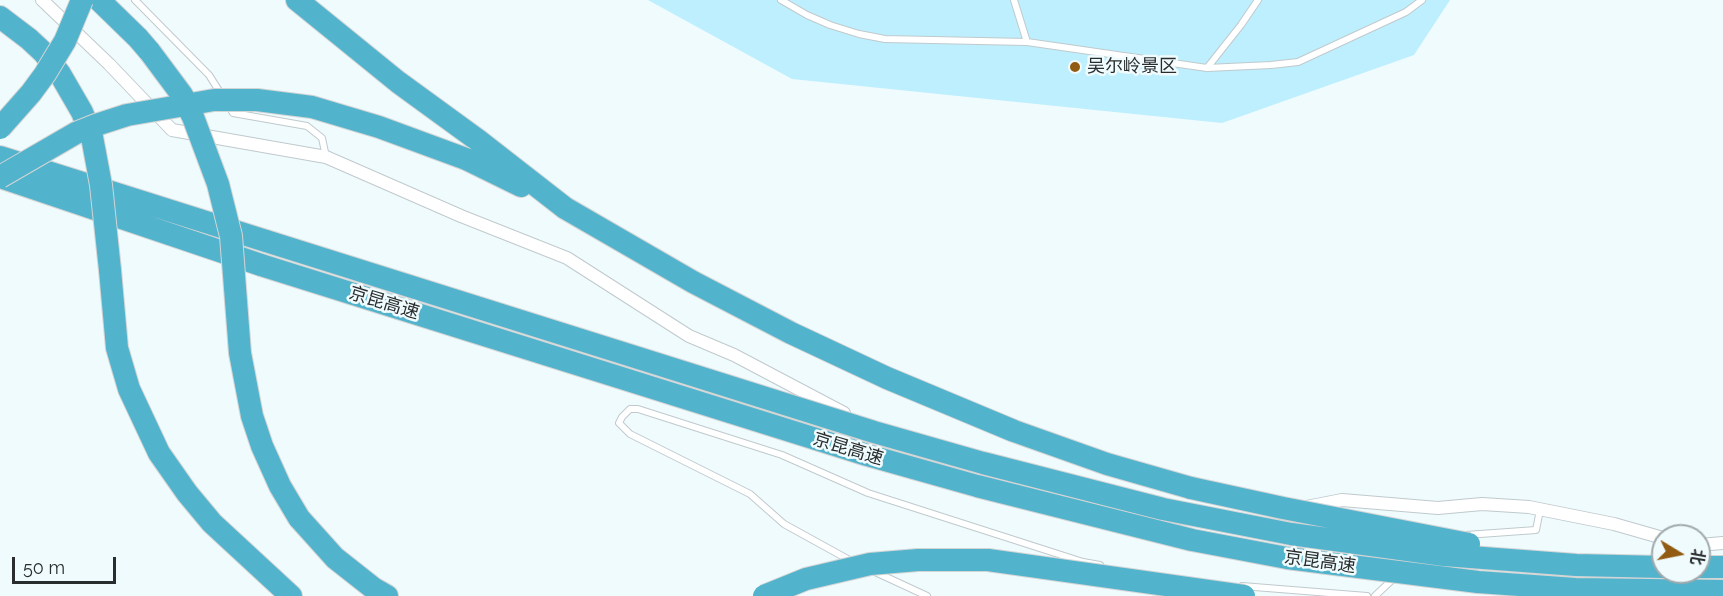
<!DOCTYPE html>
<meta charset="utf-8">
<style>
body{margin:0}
#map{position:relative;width:1723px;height:596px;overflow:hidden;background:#f0fbfe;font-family:Raleway,"Noto Sans SC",sans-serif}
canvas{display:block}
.north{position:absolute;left:1651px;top:524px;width:60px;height:60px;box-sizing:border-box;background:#f0fbfe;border:2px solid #a0a9ab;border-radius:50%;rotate:100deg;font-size:16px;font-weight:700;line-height:24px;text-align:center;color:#292d2e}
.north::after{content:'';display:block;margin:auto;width:21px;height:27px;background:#915c11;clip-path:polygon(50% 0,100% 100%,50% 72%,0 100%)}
.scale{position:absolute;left:12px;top:557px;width:104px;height:27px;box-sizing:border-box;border:3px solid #292d2e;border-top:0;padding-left:8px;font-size:18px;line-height:21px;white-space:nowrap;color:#292d2e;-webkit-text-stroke:4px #f0fbfe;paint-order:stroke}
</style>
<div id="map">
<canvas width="1723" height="596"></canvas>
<div class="north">北</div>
<div class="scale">50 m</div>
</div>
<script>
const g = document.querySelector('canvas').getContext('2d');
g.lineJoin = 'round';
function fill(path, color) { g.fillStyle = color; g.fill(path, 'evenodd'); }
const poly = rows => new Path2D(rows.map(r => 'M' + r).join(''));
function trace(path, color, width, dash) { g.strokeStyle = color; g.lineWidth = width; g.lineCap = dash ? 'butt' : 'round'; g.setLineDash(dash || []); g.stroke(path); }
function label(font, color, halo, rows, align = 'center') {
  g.font = font + ' Raleway,"Noto Sans SC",sans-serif'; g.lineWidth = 5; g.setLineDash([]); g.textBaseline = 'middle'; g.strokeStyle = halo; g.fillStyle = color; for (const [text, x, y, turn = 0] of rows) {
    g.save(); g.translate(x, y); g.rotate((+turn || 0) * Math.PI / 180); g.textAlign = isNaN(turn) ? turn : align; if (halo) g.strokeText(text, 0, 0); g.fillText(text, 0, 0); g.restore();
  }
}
fill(poly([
 [648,0,1450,0,1414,55,1222,123,792,79]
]), '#bdeffe');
const lane = poly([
 [135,0,209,75,221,94],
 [781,0,807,15,830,25,859,34,885,39,1027,42,1207,68,1271,65,1298,62,1406,12,1422,0],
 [1014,0,1027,42],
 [1207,68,1241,25,1258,0],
 [228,105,233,113,307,126,322,138,326,157],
 [1466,535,1536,530,1540,510],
 [853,562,784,524,750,494,630,434,619,423,622,417,630,409,638,409,782,455,868,493,1083,562,1100,565],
 [873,571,927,596],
 [1242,586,1367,596],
 [1375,596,1394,578]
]);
const street = poly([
 [42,0,109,64,172,130,326,157,461,216,567,258,689,336,734,355,844,413],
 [1306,507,1342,500,1438,508,1482,504,1529,507,1614,524,1663,538],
 [1699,545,1723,543]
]);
const highway = poly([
 [99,0,138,38,150,52],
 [297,0,398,82,479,141,565,208,693,282,791,333,887,378,1014,431,1107,464,1191,488],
 [0,17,29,39,44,53,60,74,82,112,92,137],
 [0,157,266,241],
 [466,159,521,186],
 [0,177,261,265],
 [110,270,117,348,129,389,159,453,187,493,212,523,291,596],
 [299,518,335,558,373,588,387,596],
 [1699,567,1723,567]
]);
trace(lane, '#c0cacd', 8);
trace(street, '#c0cacd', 14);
trace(highway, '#d4d5d5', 24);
trace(lane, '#fff', 6);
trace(street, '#fff', 12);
trace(highway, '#52b3cd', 22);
const highwayBridge = poly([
 [150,52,182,95,193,117,218,184,231,236,240,353,252,416,262,446,280,486,299,518],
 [0,128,31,93,45,74,65,41,82,0],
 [92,137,101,185,110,270],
 [0,177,76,133,96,125,127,115,214,100,257,100,312,107,379,127,466,159],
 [266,241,874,432,983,463,1163,509,1291,534,1444,555,1576,565,1663,567],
 [261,265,867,455,977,486,1192,540,1287,558,1478,582,1575,589,1723,591],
 [1191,488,1283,508,1469,544],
 [764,596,806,579,870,564,918,560,988,560,1244,596]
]);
trace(highwayBridge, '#d4d5d5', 24, []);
trace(highwayBridge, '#52b3cd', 22);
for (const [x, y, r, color] of [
 [1075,67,6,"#915c11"]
]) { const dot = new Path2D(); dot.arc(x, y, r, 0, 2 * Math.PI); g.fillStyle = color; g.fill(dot); trace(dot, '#f0fbfe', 2); }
label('18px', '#292d2e', '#f0fbfe', [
 ["吴尔岭景区",1087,67]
], 'left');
label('18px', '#292d2e', '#f0fbfe', [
 ["京昆高速",384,303,17],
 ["京昆高速",848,449,17],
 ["京昆高速",1320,562,8]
]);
</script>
